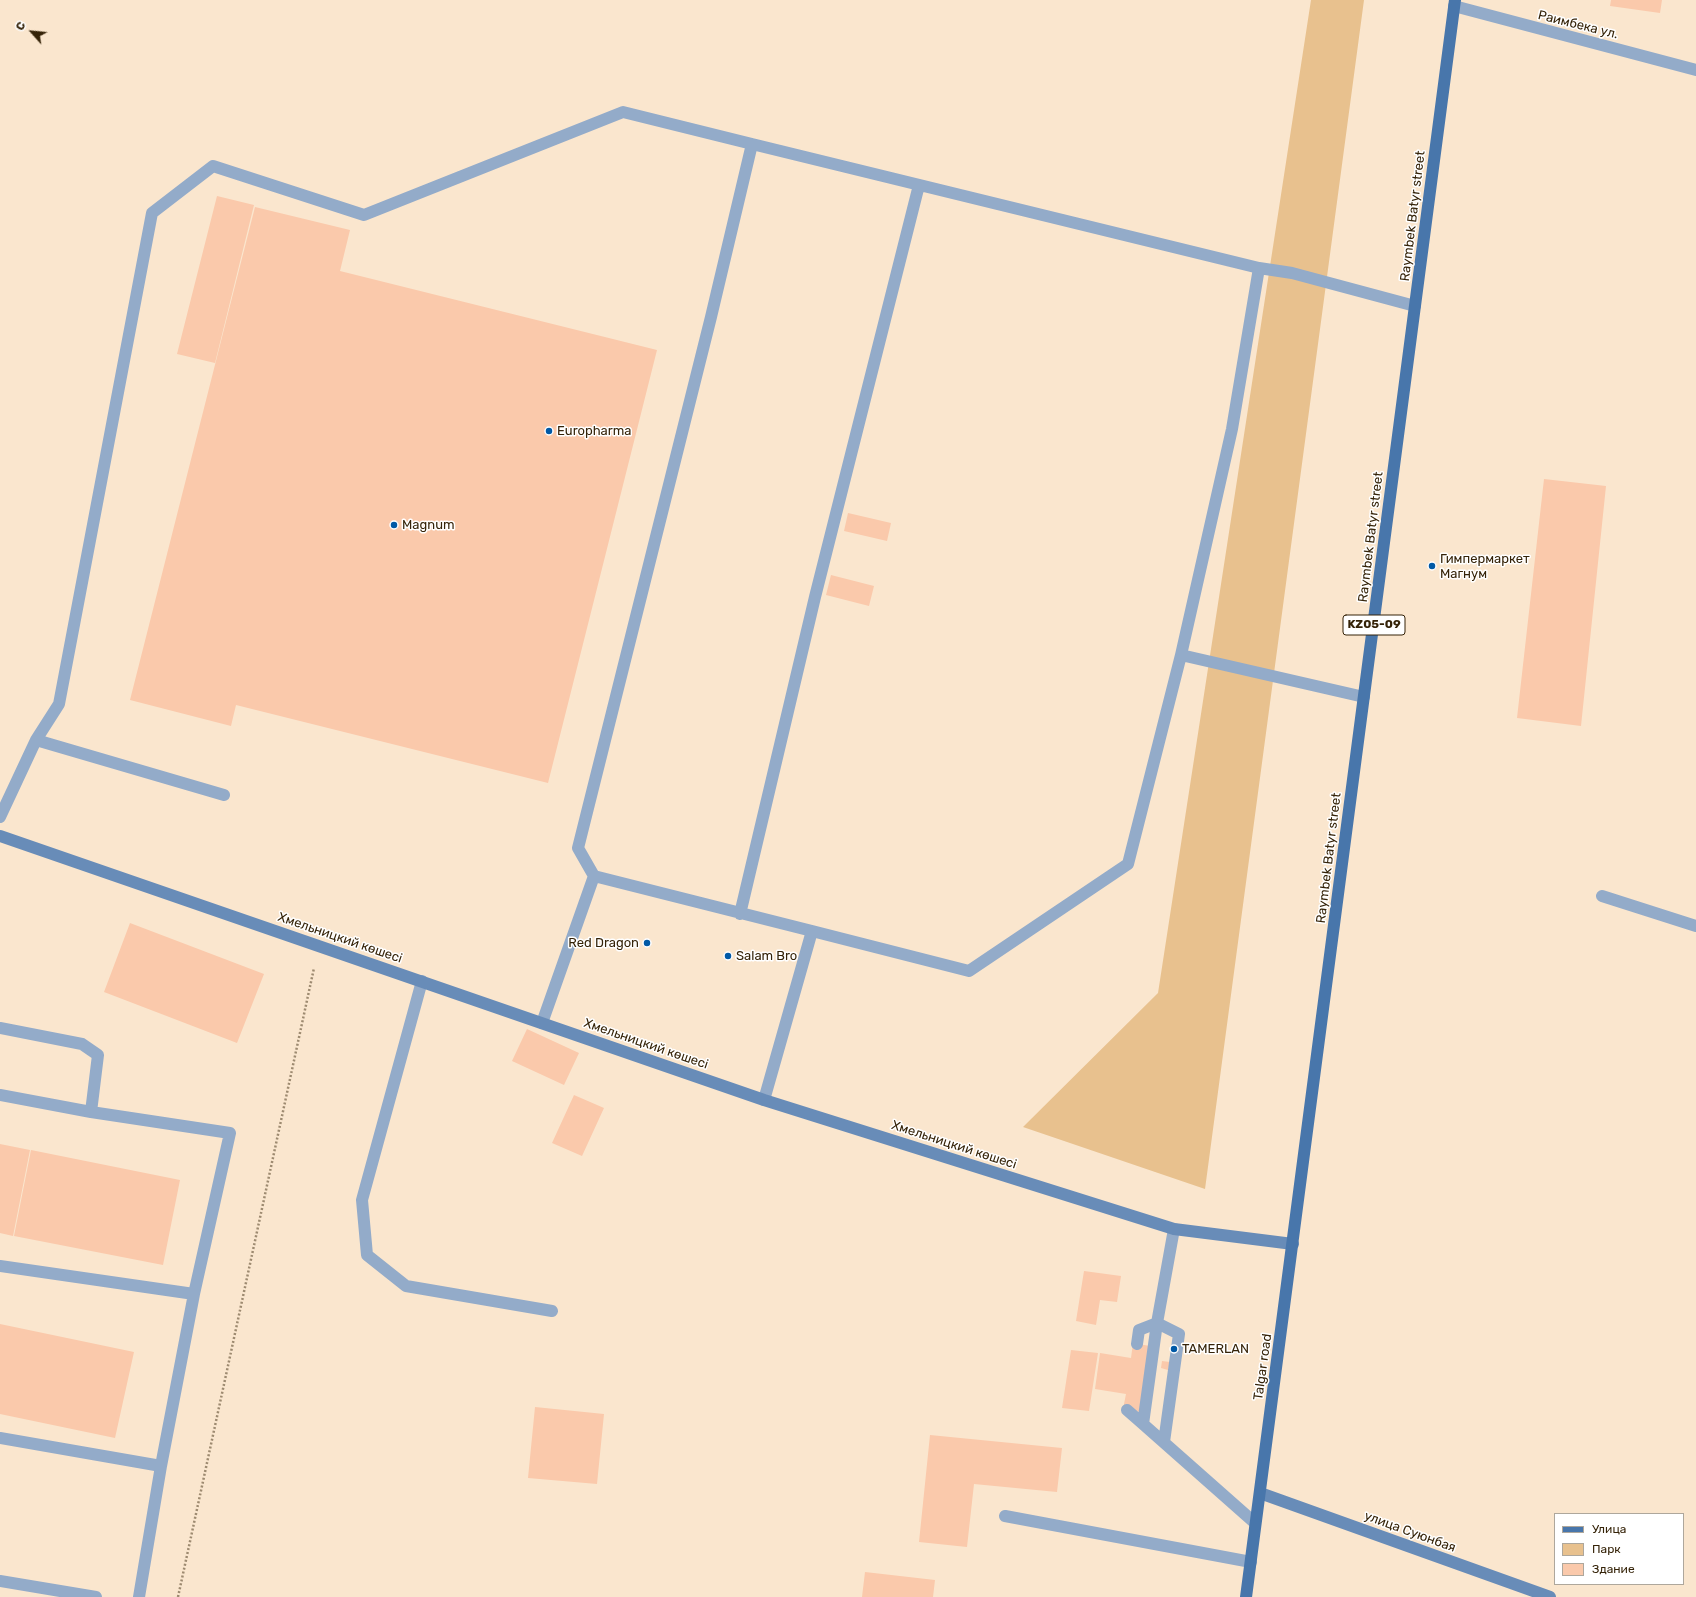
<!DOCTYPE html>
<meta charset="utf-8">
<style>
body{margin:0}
#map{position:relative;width:1696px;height:1597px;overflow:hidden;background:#fae6ce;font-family:Rubik,sans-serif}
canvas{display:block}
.legend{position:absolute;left:1554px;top:1513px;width:130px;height:72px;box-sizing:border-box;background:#fff;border:1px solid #aea79c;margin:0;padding:5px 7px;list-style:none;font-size:12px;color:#352308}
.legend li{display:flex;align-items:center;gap:8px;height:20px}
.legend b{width:20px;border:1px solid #aea79c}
.north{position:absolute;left:12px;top:12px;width:40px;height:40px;-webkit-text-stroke:3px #fff;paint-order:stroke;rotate:297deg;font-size:11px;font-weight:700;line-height:16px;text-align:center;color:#352308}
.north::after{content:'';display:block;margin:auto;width:14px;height:18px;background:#352308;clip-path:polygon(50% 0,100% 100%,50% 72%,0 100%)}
</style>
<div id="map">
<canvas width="1696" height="1597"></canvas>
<ul class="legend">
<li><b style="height:5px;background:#4876ab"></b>Улица</li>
<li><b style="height:11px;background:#e8c18e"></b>Парк</li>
<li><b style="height:11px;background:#fac9ab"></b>Здание</li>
</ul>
<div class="north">С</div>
</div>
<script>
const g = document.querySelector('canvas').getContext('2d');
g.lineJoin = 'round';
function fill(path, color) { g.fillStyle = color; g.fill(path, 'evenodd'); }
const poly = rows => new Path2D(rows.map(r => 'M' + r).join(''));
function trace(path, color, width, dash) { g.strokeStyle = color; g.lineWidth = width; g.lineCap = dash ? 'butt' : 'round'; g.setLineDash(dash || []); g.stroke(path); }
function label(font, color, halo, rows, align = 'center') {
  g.font = font + ' Rubik,sans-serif'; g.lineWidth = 3; g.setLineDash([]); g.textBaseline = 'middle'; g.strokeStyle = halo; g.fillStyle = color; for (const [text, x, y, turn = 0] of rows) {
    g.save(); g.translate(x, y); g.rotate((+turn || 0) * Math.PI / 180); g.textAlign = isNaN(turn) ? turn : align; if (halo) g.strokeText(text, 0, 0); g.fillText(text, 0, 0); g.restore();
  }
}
fill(poly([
 [1311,0,1364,0,1205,1189,1023,1127,1158,993]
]), '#e8c18e');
fill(poly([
 [1611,0,1662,0,1660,13,1610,6],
 [217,196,254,205,215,363,177,354],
 [255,207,350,230,340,271,657,350,548,783,236,705,231,726,130,700],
 [1544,479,1606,486,1581,726,1517,718],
 [848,513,891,523,887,541,844,531],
 [831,575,874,586,869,606,826,595],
 [130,923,264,974,237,1043,104,992],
 [527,1029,579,1053,564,1085,512,1061],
 [574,1095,604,1108,582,1156,552,1143],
 [0,1144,30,1150,13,1236,0,1233],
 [31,1150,180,1180,163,1265,14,1236],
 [1084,1271,1121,1276,1117,1302,1100,1300,1096,1325,1076,1321],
 [0,1324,134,1352,115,1438,0,1414],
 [1133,1343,1150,1346,1140,1412,1123,1409,1126,1394,1095,1389,1100,1353,1131,1358],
 [1071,1350,1098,1353,1089,1411,1062,1408],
 [1162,1361,1170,1362,1168,1370,1161,1368],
 [535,1407,604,1414,597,1484,528,1478],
 [930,1435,1062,1448,1057,1492,974,1484,967,1547,919,1542],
 [865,1572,935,1580,933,1597,862,1597]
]), '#fac9ab');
trace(poly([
 [178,1597,314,968]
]), '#9d8a70', 2.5, [2, 2]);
trace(poly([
 [1259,268,1292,273,1415,306],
 [36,740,224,795],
 [0,817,36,740,59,704,152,213,213,166,364,215,623,112,752,144],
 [594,876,812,931],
 [1602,896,1696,926],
 [740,914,815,597,919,185],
 [422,981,362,1200,367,1255,406,1286,552,1311],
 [542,1023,594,876,578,848,711,317,752,144,1259,268,1232,429,1181,655,1364,697],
 [0,1028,82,1044,98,1055,91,1112],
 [0,1095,91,1112,230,1133,194,1294,161,1466,139,1597],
 [764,1100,812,931,969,971,1128,864,1181,655],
 [1174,1229,1157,1323,1143,1424,1255,1523],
 [0,1266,194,1294],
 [1137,1344,1139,1330,1157,1323,1179,1334,1164,1442],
 [1127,1410,1143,1424],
 [0,1438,161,1466],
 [1005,1516,1251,1562],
 [0,1581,96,1597]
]), '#93abc9', 12);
trace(poly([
 [1454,6,1696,70]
]), '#93abc9', 12);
trace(poly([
 [0,836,764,1100,1174,1229,1293,1244],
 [1260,1493,1550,1597]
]), '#688cb8', 12);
trace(poly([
 [1246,1597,1455,0]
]), '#4876ab', 12);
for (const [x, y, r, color] of [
 [549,431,4,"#0059a6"],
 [394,525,4,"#0059a6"],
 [1432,566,4,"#0059a6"],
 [647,943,4,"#0059a6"],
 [728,956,4,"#0059a6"],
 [1174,1349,4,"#0059a6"]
]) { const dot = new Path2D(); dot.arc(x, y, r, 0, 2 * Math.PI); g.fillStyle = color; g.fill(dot); trace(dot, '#fff', 1.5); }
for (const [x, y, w] of [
 [1374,625,62]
]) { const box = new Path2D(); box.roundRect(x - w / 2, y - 10, w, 20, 3); g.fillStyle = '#fff'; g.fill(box); trace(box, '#352308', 1); }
label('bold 12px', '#352308', null, [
 ["KZ05-09",1374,625]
]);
label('13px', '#352308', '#fff', [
 ["Раимбека ул.",1578,25,14],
 ["Raymbek Batyr street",1413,216,-83],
 ["Raymbek Batyr street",1371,537,-83],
 ["Raymbek Batyr street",1329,858,-83],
 ["Хмельницкий көшесі",340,938,19],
 ["Хмельницкий көшесі",646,1044,19],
 ["Хмельницкий көшесі",954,1145,18],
 ["Talgar road",1263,1367,-82],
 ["улица Суюнбая",1410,1532,20]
]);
label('13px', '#352308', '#fff', [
 ["Europharma",557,431],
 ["Magnum",402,525],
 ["Гимпермаркет",1440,559],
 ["Магнум",1440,574],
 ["Red Dragon",639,943,"right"],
 ["Salam Bro",736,956],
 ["TAMERLAN",1182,1349]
], 'left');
</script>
